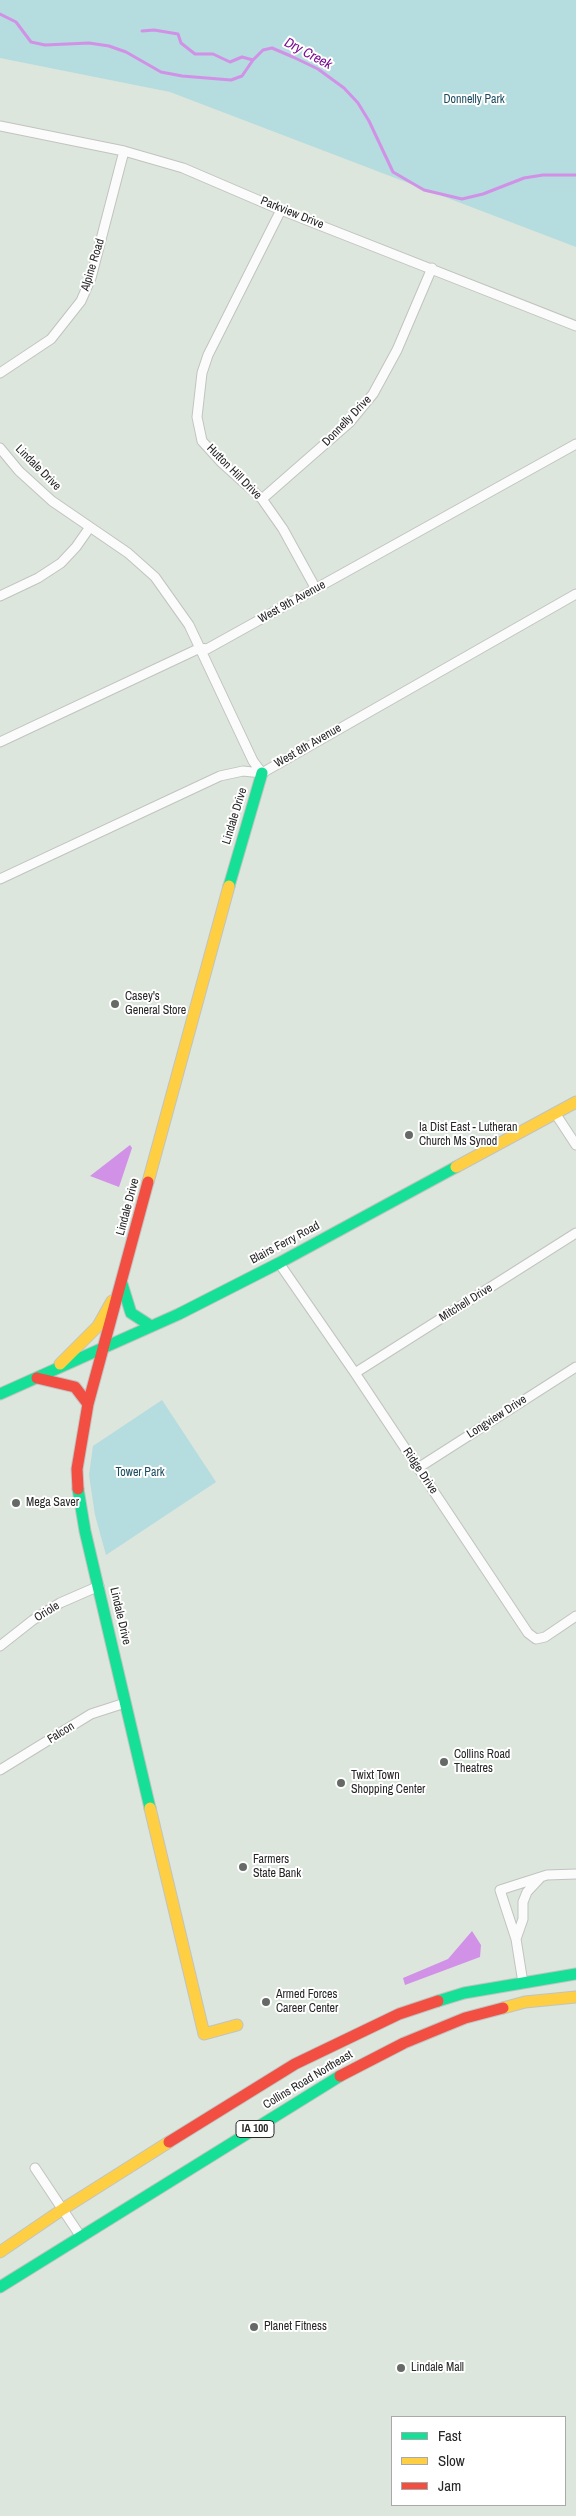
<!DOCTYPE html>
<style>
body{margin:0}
#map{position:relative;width:576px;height:2516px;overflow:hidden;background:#dce6dc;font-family:"Archivo Narrow",sans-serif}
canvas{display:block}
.legend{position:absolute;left:391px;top:2416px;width:175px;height:90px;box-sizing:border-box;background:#fff;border:1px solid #a9a9a9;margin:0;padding:6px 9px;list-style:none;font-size:15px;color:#272727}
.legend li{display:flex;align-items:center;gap:10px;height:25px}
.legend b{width:25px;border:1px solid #a9a9a9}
</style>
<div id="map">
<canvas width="576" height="2516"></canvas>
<ul class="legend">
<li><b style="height:6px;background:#16e098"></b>Fast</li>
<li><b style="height:6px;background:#ffcf43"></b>Slow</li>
<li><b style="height:6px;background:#f24e42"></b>Jam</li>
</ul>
</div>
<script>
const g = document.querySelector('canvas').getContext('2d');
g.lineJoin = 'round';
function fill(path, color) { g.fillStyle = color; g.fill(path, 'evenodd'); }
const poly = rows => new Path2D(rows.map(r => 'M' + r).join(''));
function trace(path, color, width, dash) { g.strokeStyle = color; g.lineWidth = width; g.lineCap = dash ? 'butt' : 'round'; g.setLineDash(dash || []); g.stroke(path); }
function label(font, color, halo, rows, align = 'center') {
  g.font = font + ' "Archivo Narrow",sans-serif'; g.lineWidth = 4; g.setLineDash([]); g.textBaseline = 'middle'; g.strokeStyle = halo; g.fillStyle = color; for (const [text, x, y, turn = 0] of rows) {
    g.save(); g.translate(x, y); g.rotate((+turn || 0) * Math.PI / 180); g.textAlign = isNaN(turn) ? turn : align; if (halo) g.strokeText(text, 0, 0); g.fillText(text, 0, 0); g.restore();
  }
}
fill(poly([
 [0,0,576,0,576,247,170,92,0,58],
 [162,1400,216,1482,106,1555,95,1515,89,1475,93,1446]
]), '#b5dcde');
fill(poly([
 [130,1145,132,1148,119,1187,90,1176],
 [472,1931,481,1945,480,1957,405,1985,403,1978,448,1959]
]), '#d191e6');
trace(poly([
 [0,14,16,22,31,42,45,45,89,43,109,46,126,52,161,72,182,76,231,80,242,76,253,60,263,50,272,48,293,57,318,69,344,88,358,103,369,121,393,172,424,190,462,199,483,194,524,178,543,175,576,175],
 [142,31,154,30,178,34,181,43,195,54,213,54,230,62,242,57,253,60]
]), '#d191e6', 3);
const street = poly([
 [0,126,124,151,183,168,281,210,576,326],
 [281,210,208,355,202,373,197,417,202,441,222,463,262,499,283,529,316,589],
 [0,373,51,339,81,301,91,278,124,151],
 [0,448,19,471,52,501,128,553,155,577,189,625,253,761,262,773],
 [262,499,350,422,373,394,397,350,432,268],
 [0,596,38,578,61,563,76,547,90,527],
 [0,742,200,648,207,649,576,444],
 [0,879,220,776,243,771,262,773,576,594],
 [555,1113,576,1145],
 [279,1263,355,1373,528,1633,536,1639,545,1637,576,1616],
 [355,1373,576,1233],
 [418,1468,576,1367],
 [0,1646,33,1620,60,1603,99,1586],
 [0,1770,91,1714,125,1703],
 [516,1939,523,1919,523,1902,527,1892,541,1877],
 [523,1983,516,1939,500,1890,547,1875,576,1874],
 [35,2168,81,2237]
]);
const fast = poly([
 [229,886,262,773],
 [122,1284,131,1313,151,1326],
 [0,1394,179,1314,279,1263,456,1167],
 [78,1489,85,1531,150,1808],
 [438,2001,464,1993,576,1974],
 [0,2287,340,2076]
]);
const slow = poly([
 [456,1167,576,1102],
 [148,1182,229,886],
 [60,1364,98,1326,112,1301],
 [150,1808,204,2034,237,2025],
 [503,2008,525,2002,576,1997],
 [0,2252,63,2209,169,2142]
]);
const jam = poly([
 [37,1378,75,1387,88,1404],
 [78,1489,77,1469,88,1404,148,1182],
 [340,2076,404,2043,465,2018,503,2008],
 [169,2142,295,2064,399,2014,438,2001]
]);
trace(street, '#c1c3c1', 11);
trace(fast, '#c1c3c1', 13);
trace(slow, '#c1c3c1', 13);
trace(jam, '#c1c3c1', 13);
trace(street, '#fafbfa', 9);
trace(fast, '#16e098', 11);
trace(slow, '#ffcf43', 11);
trace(jam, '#f24e42', 11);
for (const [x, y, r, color] of [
 [115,1004,5,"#666a66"],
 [409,1135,5,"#666a66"],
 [16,1503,5,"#666a66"],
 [444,1762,5,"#666a66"],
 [341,1783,5,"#666a66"],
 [243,1867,5,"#666a66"],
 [266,2002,5,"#666a66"],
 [254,2327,5,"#666a66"],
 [401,2368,5,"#666a66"]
]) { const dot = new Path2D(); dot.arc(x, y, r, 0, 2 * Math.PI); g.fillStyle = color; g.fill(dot); trace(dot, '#fff', 2); }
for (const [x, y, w] of [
 [255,2129,38]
]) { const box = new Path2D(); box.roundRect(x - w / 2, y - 8.5, w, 17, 4); g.fillStyle = '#fff'; g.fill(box); trace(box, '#272727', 1); }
label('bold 11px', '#272727', null, [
 ["IA 100",255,2129]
]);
label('12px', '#1b4d60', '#fff', [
 ["Donnelly Park",474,100],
 ["Tower Park",140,1473]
]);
label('12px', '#272727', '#fff', [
 ["Parkview Drive",292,213,22],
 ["Alpine Road",93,265,-73],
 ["Donnelly Drive",347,421,-46],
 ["Lindale Drive",38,468,45],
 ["Hutton Hill Drive",234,472,45],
 ["West 9th Avenue",292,602,-29],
 ["West 8th Avenue",308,746,-30],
 ["Lindale Drive",235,816,-73],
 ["Lindale Drive",128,1207,-75],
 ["Blairs Ferry Road",285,1243,-28],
 ["Mitchell Drive",466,1303,-32],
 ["Longview Drive",497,1417,-33],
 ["Ridge Drive",420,1471,56],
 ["Oriole",47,1612,-32],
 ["Lindale Drive",120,1616,77],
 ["Falcon",61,1733,-32],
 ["Collins Road Northeast",308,2080,-31]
]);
label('12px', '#272727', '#fff', [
 ["Casey's",125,997],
 ["General Store",125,1011],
 ["Ia Dist East - Lutheran",419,1128],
 ["Church Ms Synod",419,1142],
 ["Mega Saver",26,1503],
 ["Collins Road",454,1755],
 ["Theatres",454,1769],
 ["Twixt Town",351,1776],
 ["Shopping Center",351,1790],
 ["Farmers",253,1860],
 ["State Bank",253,1874],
 ["Armed Forces",276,1995],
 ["Career Center",276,2009],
 ["Planet Fitness",264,2327],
 ["Lindale Mall",411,2368]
], 'left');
label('italic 14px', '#7c1092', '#fff', [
 ["Dry Creek",308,54,28]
]);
</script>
